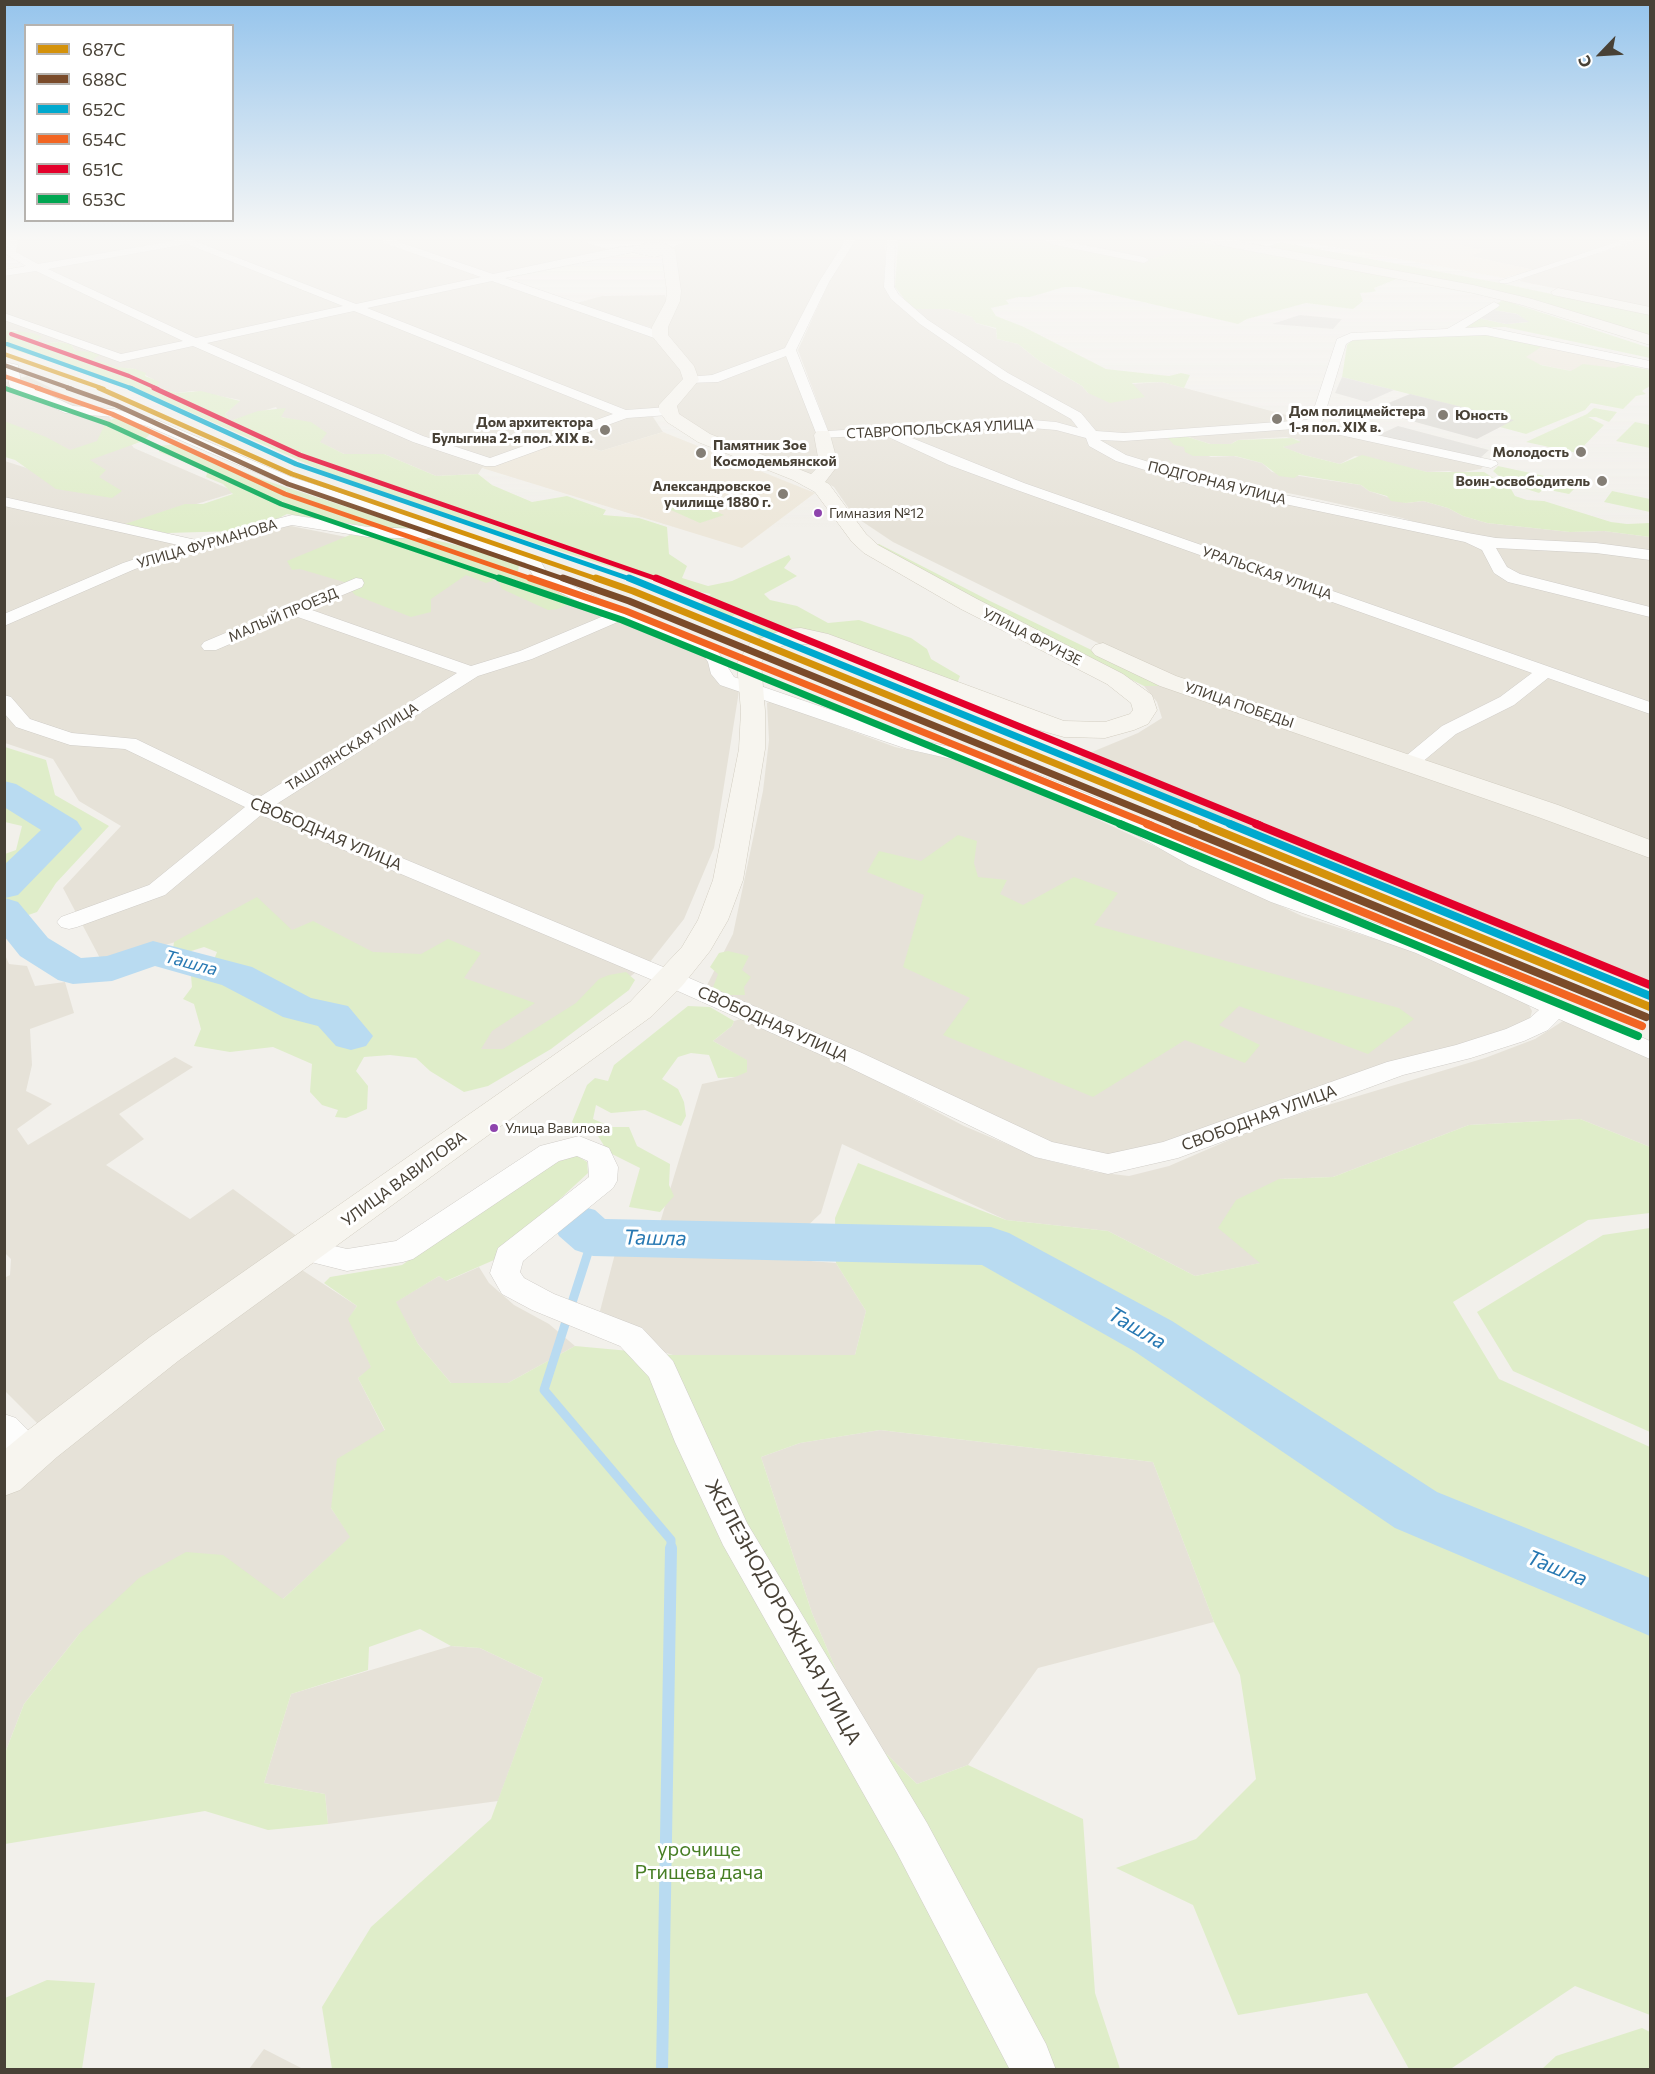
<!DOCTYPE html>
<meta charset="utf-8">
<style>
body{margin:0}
#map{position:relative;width:1655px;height:2074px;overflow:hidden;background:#f2f0eb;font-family:Commissioner,sans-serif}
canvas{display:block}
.frame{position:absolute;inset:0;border:6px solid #484136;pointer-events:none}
.legend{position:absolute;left:24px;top:24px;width:210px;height:198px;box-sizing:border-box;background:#fff;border:2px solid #b6b3af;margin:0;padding:8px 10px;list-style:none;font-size:18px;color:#484136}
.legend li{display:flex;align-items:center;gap:12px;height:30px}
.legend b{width:30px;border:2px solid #b6b3af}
.north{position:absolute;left:1571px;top:24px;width:60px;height:60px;-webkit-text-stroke:4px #fff;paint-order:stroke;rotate:245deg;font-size:16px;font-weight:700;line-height:24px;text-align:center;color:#484136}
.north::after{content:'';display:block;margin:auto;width:21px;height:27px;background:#484136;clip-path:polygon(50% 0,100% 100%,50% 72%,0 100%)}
</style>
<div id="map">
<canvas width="1655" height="2074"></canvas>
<div class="frame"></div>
<ul class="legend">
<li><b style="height:8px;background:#d4920b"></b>687С</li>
<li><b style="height:8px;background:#7a4b2a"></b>688С</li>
<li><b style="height:8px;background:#00a9ce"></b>652С</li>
<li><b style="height:8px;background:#f26522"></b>654С</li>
<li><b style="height:8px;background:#e4002b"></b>651С</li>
<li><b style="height:8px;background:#00a651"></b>653С</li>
</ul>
<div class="north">С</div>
</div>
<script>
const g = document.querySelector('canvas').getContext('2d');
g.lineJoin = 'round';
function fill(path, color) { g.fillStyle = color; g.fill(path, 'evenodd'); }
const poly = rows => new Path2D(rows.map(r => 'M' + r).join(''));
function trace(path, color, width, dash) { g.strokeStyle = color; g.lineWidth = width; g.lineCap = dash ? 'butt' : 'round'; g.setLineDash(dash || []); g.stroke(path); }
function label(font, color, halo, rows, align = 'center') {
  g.font = font + ' Commissioner,sans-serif'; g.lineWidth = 6; g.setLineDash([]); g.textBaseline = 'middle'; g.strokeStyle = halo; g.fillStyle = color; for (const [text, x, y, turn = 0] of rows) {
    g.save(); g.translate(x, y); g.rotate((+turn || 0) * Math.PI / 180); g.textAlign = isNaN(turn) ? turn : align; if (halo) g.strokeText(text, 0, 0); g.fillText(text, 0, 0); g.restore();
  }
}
fill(poly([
 [16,241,179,241,39,266,14,252],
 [195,241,382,241,483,278,356,305],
 [393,241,581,241,610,250,491,276],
 [685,241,847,241,785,349,741,369,698,379,668,342,664,327,674,274,675,246],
 [853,241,889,241,886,243,884,287,892,295,921,320,1072,417,1084,431,1058,425,829,433,798,350,829,282],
 [1043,241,1203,241,1145,262],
 [1459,241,1625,241,1534,270,1469,256,1485,250,1457,244,1462,242],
 [1639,241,1650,241,1650,308,1519,281,1531,274],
 [185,242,346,307,196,340,45,268],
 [35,269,194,343,492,465,482,468,478,474,436,476,384,454,344,454,319,442,295,420,281,417,276,407,230,421,225,414,240,400,193,391,177,393,155,387,159,383,135,369,117,368,92,359,75,351,71,344,59,342,40,344,32,342,16,330,5,330,5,274],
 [489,280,653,337,678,364,686,380,663,409,626,412,358,308],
 [665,295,667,303,656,326,652,328,573,304,602,296],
 [929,307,948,309,973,317,976,323,996,329,997,339,1018,344,1038,360,1082,386,1088,393,1144,397,1131,384,1162,382,1294,417,1284,423,1124,436,1094,434,927,321,912,309],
 [351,309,621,414,491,462,420,438,200,342],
 [786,352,817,435,821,468,814,476,730,444,698,429,680,417,675,405,697,381],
 [27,376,109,417,134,448,236,492,131,524,207,546,286,525,482,564,558,588,706,654,739,691,714,848,684,919,650,962,569,1021,497,1063,231,927,102,962,63,888,121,826,79,801,53,759,5,743,5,461,76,484,5,430,5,382],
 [628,417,653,417,663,432,601,451,567,439],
 [1022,425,1056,428,1087,435,1091,443,1193,482,1465,539,1483,547,1496,569,1605,604,1650,613,1650,704,1023,484,895,433],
 [1309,426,1484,465,1481,469,1457,473,1449,471,1427,472,1355,456,1340,464,1304,455,1282,447,1300,440,1286,437,1238,440,1231,444,1210,444,1188,437,1184,447,1211,457,1234,456,1262,463,1272,472,1361,485,1369,491,1406,503,1423,501,1448,508,1463,516,1487,523,1570,532,1604,531,1650,537,1650,554,1597,547,1495,541,1454,534,1402,518,1317,499,1142,463,1097,443,1105,436],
 [884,433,889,437,952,463,1538,671,1502,699,1407,760,1171,679,893,542,854,516,834,487,822,480,830,436],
 [1492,547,1594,549,1650,557,1650,610,1519,577,1505,569],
 [1550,675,1650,711,1650,846,1415,763,1453,732],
 [1144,686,1166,686,1650,855,1650,990,1075,759,1138,733,1162,718,1157,702],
 [771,701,895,747,965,762,1063,803,1302,916,1407,949,1527,1002,1532,1011,1530,1019,1511,1028,1225,1124,1110,1158,1049,1142,706,987,733,934,763,791,769,740,767,703],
 [5,955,9,964,27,966,35,986,65,982,74,1013,30,1029,32,1065,26,1091,52,1104,17,1129,28,1145,175,1057,193,1067,119,1114,144,1139,106,1165,190,1219,233,1189,298,1237,42,1428,5,1391,4,1278,10,1275,11,1259,4,1252],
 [744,1018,857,1070,964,1126,1042,1159,1095,1172,1129,1176,1169,1166,1250,1131,1308,1111,1485,1058,1535,1039,1563,1021,1571,1020,1650,1057,1650,1147,1580,1119,1469,1125,1333,1177,1279,1179,1261,1263,1195,1276,1108,1231,1006,1220,842,1144,821,1213,799,1234,659,1226,702,1084,735,1077,746,1060,713,1041,732,1026,734,1021],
 [617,1246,836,1263,866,1311,855,1355,673,1355,660,1351,631,1326,600,1311],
 [479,1267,489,1283,514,1305,549,1324,575,1346,508,1383,451,1383,418,1344,395,1302,439,1276,447,1281],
 [299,1268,357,1306,349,1319,372,1368,358,1378,385,1431,331,1508,351,1537,283,1599,80,1633,24,1704,5,1753,5,1493],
 [880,1430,1153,1462,1214,1622,1038,1668,968,1765,917,1784,861,1729,812,1613,761,1457,800,1443],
 [451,1646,480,1648,543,1678,498,1801,328,1824,325,1794,264,1783,291,1694],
 [264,2049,303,2069,249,2069]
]), '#e6e2d8');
fill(poly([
 [1300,241,1459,241,1463,242,1459,244,1486,250,1470,256,1534,270,1504,278]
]), '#f5ecdd');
fill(poly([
 [1459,241,1553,241,1528,249,1512,246,1494,252,1457,244,1462,242]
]), '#e5e1dc');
fill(poly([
 [1542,346,1625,364,1612,371,1571,371,1537,364,1526,359,1526,355],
 [663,432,815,493,742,548,482,468,567,439,601,451]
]), '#ede7da');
fill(poly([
 [902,241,1045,241,1152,259,1200,242,1372,272,1397,279,1374,288,1376,291,1372,292,1360,293,1363,301,1353,309,1306,303,1247,319,1238,324,1078,287,1064,287,1030,297,1019,297,1006,300,1009,304,991,308,996,316,1024,327,1106,369,1169,376,1181,373,1190,375,1184,388,1162,382,1132,383,1145,397,1110,403,1088,393,1082,386,1038,360,1018,344,997,339,996,328,976,323,972,317,948,309,912,309,895,287,898,243],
 [1280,242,1500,283,1650,315,1650,339,1569,313,1264,248],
 [1503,300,1650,348,1650,358,1505,327,1460,328,1478,318,1506,324,1528,322,1517,314,1488,309],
 [4,330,33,333,42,337,33,342,39,344,59,342,71,344,75,351,94,352,100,355,93,359,117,367,135,369,146,373,145,376,160,382,156,387,177,393,201,391,240,401,225,414,230,421,258,411,286,408,281,417,311,422,327,433,320,442,344,454,384,454,436,476,478,474,492,485,532,502,567,496,606,510,603,515,639,518,667,527,669,554,687,566,682,578,708,586,732,581,789,555,791,559,784,568,797,576,764,594,770,600,797,606,828,623,859,620,911,638,927,649,931,659,960,676,956,686,822,636,761,639,754,633,752,621,735,615,726,619,696,608,711,594,677,588,364,489,135,388,5,347],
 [1480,334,1544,345,1526,357,1541,365,1571,371,1583,364,1615,368,1623,365,1650,370,1650,386,1642,391,1646,394,1636,396,1623,409,1591,403,1585,410,1526,434,1500,427,1512,420,1342,377,1347,345,1351,341,1363,339],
 [1594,408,1617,412,1609,422,1596,417,1588,417,1604,425,1577,453,1526,442,1587,414],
 [116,417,152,432,143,441,90,460,106,470,99,477,122,491,112,498,56,489,15,460,5,457,4,421,46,437,70,450,97,441,105,424],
 [1635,422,1650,425,1650,448,1616,441],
 [1167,437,1188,437,1210,444,1231,444,1238,440,1292,438,1301,442,1283,447,1304,455,1340,464,1362,455,1427,472,1484,472,1511,489,1515,496,1527,500,1544,501,1611,522,1627,524,1650,523,1650,537,1604,531,1570,532,1487,523,1463,516,1448,508,1423,501,1406,503,1391,501,1387,496,1369,491,1361,485,1299,475,1294,478,1279,476,1262,463,1235,456,1193,456,1185,452,1184,447,1174,445],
 [175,444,264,480,393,522,417,527,413,530,379,528,287,514,271,522,238,531,166,533,125,524,185,504,203,504,233,494,223,484,206,477,208,470,159,452,160,446],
 [1498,466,1577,483,1579,484,1569,494,1544,489,1539,493,1507,483,1493,471],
 [1612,491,1650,499,1650,512,1604,502],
 [688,499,724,515,700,523,664,507],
 [350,535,430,539,474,549,519,565,518,572,578,599,558,609,548,610,502,589,497,579,486,583,466,575,431,599,431,612,411,617,355,595,344,582,300,569,292,570,287,561],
 [879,544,990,601,1166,686,1144,686,976,602,876,545],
 [5,747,46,760,55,795,109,826,56,883,37,912,5,923,5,854,16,850,22,826,5,822],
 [958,835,977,841,974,863,978,877,1007,880,1000,894,1023,905,1074,877,1118,893,1094,925,1399,1008,1414,1019,1368,1054,1239,1006,1219,1025,1260,1045,1245,1063,1185,1040,1093,1097,943,1035,970,998,903,967,924,895,867,872,879,851,921,861],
 [257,897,292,930,313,921,373,952,421,954,448,939,481,953,464,978,535,1003,492,1031,481,1049,503,1049,576,1003,599,979,609,975,626,972,635,980,629,990,551,1049,488,1086,464,1092,430,1071,416,1058,390,1055,364,1057,356,1071,368,1086,367,1109,346,1118,335,1117,338,1110,322,1105,310,1092,312,1064,273,1047,230,1052,194,1046,201,1029,194,1004,183,999,192,987,191,976,212,965,217,952,204,947,172,957,174,942],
 [728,951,749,956,742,970,751,977,744,987,745,995,722,995,712,990,718,974,710,967,719,953],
 [688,1006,710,1007,734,1021,732,1026,713,1041,747,1060,747,1072,735,1077,718,1078,709,1055,691,1053,678,1057,662,1079,678,1089,684,1102,686,1116,681,1126,645,1110,611,1113,596,1105,593,1119,612,1127,629,1127,637,1146,670,1164,669,1185,674,1196,660,1212,629,1207,640,1168,608,1152,593,1128,581,1132,572,1122,587,1085,595,1078,608,1081,614,1065],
 [1580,1119,1650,1147,1650,1213,1588,1220,1453,1302,1499,1379,1650,1447,1650,2015,1575,1986,1449,2070,1409,2069,1367,1993,1238,2015,1193,1905,1116,1868,1196,1839,1256,1779,1240,1675,1214,1622,1153,1462,880,1430,800,1443,761,1457,812,1613,861,1729,917,1784,968,1765,1083,1819,1095,1993,1120,2069,332,2069,322,2007,371,1927,491,1819,543,1678,480,1648,451,1646,420,1629,369,1647,368,1670,291,1694,264,1783,325,1794,328,1824,268,1830,205,1811,5,1844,5,1753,24,1704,80,1633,139,1578,186,1552,223,1555,283,1599,350,1537,331,1508,337,1459,385,1430,358,1378,371,1367,348,1319,357,1306,324,1283,330,1277,402,1265,536,1170,576,1155,587,1162,588,1173,494,1260,446,1281,439,1276,396,1302,418,1344,451,1383,508,1383,575,1346,673,1355,855,1355,866,1311,836,1263,835,1218,858,1163,1006,1220,1108,1231,1195,1276,1260,1263,1218,1228,1236,1200,1279,1179,1333,1177,1469,1125],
 [1650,1228,1650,1432,1513,1371,1477,1312,1603,1235],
 [47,1980,95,1983,82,2069,5,2069,5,1998],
 [1642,2028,1650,2032,1650,2069,1542,2069,1556,2056]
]), '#dfedc9');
fill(poly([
 [1483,308,1517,314,1529,322,1506,324,1469,316],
 [1300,315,1342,319,1333,329,1272,324],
 [1342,377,1394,390,1367,402,1335,393],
 [1398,426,1489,450,1479,459,1376,436]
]), '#e1dfda');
trace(poly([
 [593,1237,544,1390,671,1540,671,1549]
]), '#b9dbf1', 9);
trace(poly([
 [662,2070,671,1548]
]), '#b9dbf1', 12);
fill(poly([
 [4,781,16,784,77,821,82,829,18,895,5,898,18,902,48,938,81,958,107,956,153,941,252,967,311,998,348,1006,373,1036,366,1046,351,1050,336,1046,318,1026,283,1017,222,985,155,966,112,981,73,984,58,980,20,956,4,936,4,865,41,830,4,807,4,781],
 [577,1205,595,1210,605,1219,991,1227,1009,1233,1172,1321,1437,1492,1650,1578,1650,1636,1395,1528,1134,1351,982,1265,593,1256,575,1250,559,1236,552,1223,559,1210,577,1205]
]), '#b9dbf1');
fill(poly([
 [1410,394,1514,420,1477,439,1372,410]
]), '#dbd9d3');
const street = poly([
 [8,241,18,241,16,252,38,264,174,241,195,241,356,304,481,277,384,243,383,241,396,241,493,274,620,247,648,245,648,249,644,250,505,278,664,333,664,339,660,340,492,281,367,308,626,410,668,407,675,411,668,415,627,418,495,466,485,466,413,442,193,346,120,362,4,320,4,313,121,354,183,341,36,271,4,276,4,270,26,266,7,255,8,241],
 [187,244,343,306,196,338,48,269,187,244],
 [354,311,613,414,490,458,423,436,207,343,354,311],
 [845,241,855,241,829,282,796,350,828,431,1020,419,1056,422,1078,428,1071,419,1000,379,920,324,891,299,884,287,887,241,898,241,895,244,894,287,899,295,928,320,1008,373,1081,413,1096,431,1124,433,1306,420,1311,418,1337,339,1351,333,1447,329,1494,302,1500,305,1498,307,1465,328,1486,327,1650,361,1650,369,1486,335,1353,340,1346,344,1322,423,1496,461,1498,464,1491,468,1308,428,1124,441,1100,440,1126,455,1198,477,1468,533,1496,538,1596,543,1650,550,1650,560,1596,553,1496,548,1507,567,1520,574,1650,607,1650,617,1508,582,1494,573,1482,550,1465,542,1190,484,1116,461,1089,446,1086,438,1056,430,1020,427,902,434,1024,483,1650,702,1650,714,1548,678,1514,705,1456,734,1415,768,1401,768,1398,764,1401,760,1442,726,1500,697,1532,673,1014,489,949,465,884,435,818,438,786,356,718,382,687,383,685,380,687,377,712,375,785,348,819,282,845,241],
 [1046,241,1064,241,1144,257,1149,260,1144,263,1051,244,1046,241],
 [1620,241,1634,241,1508,283,1500,283,1499,281,1620,241],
 [4,362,18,365,21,382,73,406,114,409,157,420,291,477,538,557,548,574,651,623,715,647,734,677,919,740,991,756,1105,801,1205,855,1287,892,1432,943,1650,1041,1650,1059,1559,1019,1548,1030,1524,1041,1471,1058,1403,1075,1178,1158,1108,1174,1035,1157,844,1065,662,984,261,815,165,895,77,927,69,929,61,927,57,922,61,917,149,885,245,807,125,749,70,745,16,727,4,713,4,695,11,697,30,719,72,733,136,739,258,798,457,673,295,616,216,650,204,650,201,646,204,642,356,578,362,579,364,583,362,587,309,609,471,666,520,651,606,615,536,581,526,563,433,533,432,537,426,539,368,537,292,525,202,548,135,569,4,626,4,614,123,563,178,545,4,506,4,497,196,540,292,515,368,527,421,529,281,483,147,426,114,417,65,413,10,387,4,362],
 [620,621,703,655,708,662,711,674,720,685,907,749,978,765,1091,809,1189,865,1271,902,1416,953,1539,1010,1530,1018,1506,1029,1456,1045,1387,1062,1163,1142,1108,1154,1052,1142,862,1053,680,974,275,805,478,676,532,659,620,621],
 [579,1136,609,1148,618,1167,617,1181,613,1188,523,1261,520,1272,524,1278,554,1294,642,1328,673,1361,747,1523,927,1823,1046,2044,1056,2070,1010,2070,897,1853,723,1545,675,1442,649,1377,620,1346,532,1310,502,1294,490,1273,498,1248,589,1177,588,1161,577,1156,559,1161,413,1259,403,1262,347,1271,295,1258,290,1250,295,1242,305,1239,347,1249,396,1241,540,1146,579,1136],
 [4,1414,16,1418,42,1445,47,1455,42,1465,30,1469,18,1465,4,1451,4,1414]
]);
const secondary = poly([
 [1212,241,1237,241,1473,285,1532,299,1650,335,1650,345,1522,305,1473,293,1218,245,1212,241],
 [662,242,675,249,681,291,680,301,668,327,668,335,694,366,699,380,677,406,679,414,710,434,811,474,817,468,818,457,814,435,817,431,829,431,836,457,835,469,825,482,829,484,866,534,878,545,977,599,1123,674,1152,695,1157,710,1148,724,1134,730,1105,738,1064,737,1032,728,814,645,790,643,768,652,761,663,765,711,765,749,743,880,728,920,710,951,682,986,652,1016,178,1361,57,1457,20,1490,4,1496,4,1450,27,1431,150,1337,630,1002,682,947,698,920,713,880,739,749,741,711,737,663,751,642,786,629,801,628,828,634,1064,721,1105,722,1130,714,1133,710,1131,703,1107,684,961,609,864,553,852,542,815,492,793,480,698,442,667,422,659,411,659,405,683,379,680,370,652,336,652,327,666,301,667,291,662,255,655,257,635,253,633,250,644,243,662,242],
 [1558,288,1650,307,1650,315,1553,295,1551,292,1558,288],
 [1103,643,1176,676,1558,805,1650,840,1650,858,1538,817,1160,686,1095,655,1091,650,1095,645,1103,643]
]);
trace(street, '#d0cdc8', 1);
trace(secondary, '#d2cdc1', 1);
fill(street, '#fdfdfc');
fill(secondary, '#f7f5ef');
trace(poly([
 [4,354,104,389]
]), '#d4920b', 4);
trace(poly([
 [99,388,292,474,600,580]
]), '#d4920b', 5);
trace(poly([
 [596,578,633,591,1206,825]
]), '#d4920b', 7);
trace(poly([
 [1202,824,1650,1007]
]), '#d4920b', 8);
trace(poly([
 [4,365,72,389]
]), '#7a4b2a', 4);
trace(poly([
 [68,388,116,405,288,484,567,580]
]), '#7a4b2a', 5);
trace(poly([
 [563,578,629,601,1177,825]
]), '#7a4b2a', 7);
trace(poly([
 [1174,824,1646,1017]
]), '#7a4b2a', 8);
trace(poly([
 [7,344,133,389]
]), '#00a9ce', 4);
trace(poly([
 [130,388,296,464,633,580]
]), '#00a9ce', 5);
trace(poly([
 [629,578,1233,825]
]), '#00a9ce', 7);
trace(poly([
 [1230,824,1650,996]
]), '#00a9ce', 8);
trace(poly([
 [4,376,41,389]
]), '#f26522', 4);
trace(poly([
 [37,388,112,414,285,494,535,580]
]), '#f26522', 5);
trace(poly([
 [530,578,626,611,1151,825]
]), '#f26522', 7);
trace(poly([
 [1147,824,1642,1026]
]), '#f26522', 8);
trace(poly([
 [11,334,129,376,158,389]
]), '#e4002b', 4);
trace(poly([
 [154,388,300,455,660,580]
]), '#e4002b', 5);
trace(poly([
 [656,578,1260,825]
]), '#e4002b', 7);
trace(poly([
 [1256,824,1650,985]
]), '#e4002b', 8);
trace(poly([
 [4,388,7,389]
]), '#00a651', 4);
trace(poly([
 [4,388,108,424,281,504,504,580]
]), '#00a651', 5);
trace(poly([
 [499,578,622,620,1123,825]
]), '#00a651', 7);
trace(poly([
 [1120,824,1638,1036]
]), '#00a651', 8);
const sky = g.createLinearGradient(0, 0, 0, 531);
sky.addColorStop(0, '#95c4ec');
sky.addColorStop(0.45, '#f9f8f6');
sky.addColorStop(1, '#f9f8f600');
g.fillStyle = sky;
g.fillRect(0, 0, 1655, 531);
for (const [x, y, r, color] of [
 [1443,415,6,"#847e75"],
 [1277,419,6,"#847e75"],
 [605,430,6,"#847e75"],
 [1581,452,6,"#847e75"],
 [701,453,6,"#847e75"],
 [1602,481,6,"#847e75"],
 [783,494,6,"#847e75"],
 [818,513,5,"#8e44ad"],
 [494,1128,5,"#8e44ad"]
]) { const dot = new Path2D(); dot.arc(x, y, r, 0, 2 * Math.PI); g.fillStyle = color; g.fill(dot); trace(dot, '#fff', 2); }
label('bold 14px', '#484136', '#fff', [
 ["Дом полицмейстера",1289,411,"left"],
 ["1-я пол. XIX в.",1289,427,"left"],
 ["Юность",1455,415,"left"],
 ["Дом архитектора",593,422],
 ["Булыгина 2-я пол. XIX в.",593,438],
 ["Памятник Зое",713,445,"left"],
 ["Космодемьянской",713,461,"left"],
 ["Молодость",1569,452],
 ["Воин-освободитель",1590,481],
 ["Александровское",771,486],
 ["училище 1880 г.",771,502]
], 'right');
label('14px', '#484136', '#fff', [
 ["СТАВРОПОЛЬСКАЯ УЛИЦА",940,429,-3],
 ["ПОДГОРНАЯ УЛИЦА",1217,483,14],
 ["УЛИЦА ФУРМАНОВА",207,544,-16],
 ["УРАЛЬСКАЯ УЛИЦА",1267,573,19],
 ["МАЛЫЙ ПРОЕЗД",283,615,-23],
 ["УЛИЦА ФРУНЗЕ",1032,637,27],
 ["УЛИЦА ПОБЕДЫ",1239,705,19],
 ["ТАШЛЯНСКАЯ УЛИЦА",352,747,-32]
]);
label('14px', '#484136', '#fff', [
 ["Гимназия №12",829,513],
 ["Улица Вавилова",505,1128]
], 'left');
label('16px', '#484136', '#fff', [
 ["СВОБОДНАЯ УЛИЦА",326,834,23],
 ["СВОБОДНАЯ УЛИЦА",773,1024,24],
 ["СВОБОДНАЯ УЛИЦА",1259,1118,-20],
 ["УЛИЦА ВАВИЛОВА",404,1179,-36]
]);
label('italic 18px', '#2778b2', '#fff', [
 ["Ташла",191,963,15]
]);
label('20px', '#484136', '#fff', [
 ["ЖЕЛЕЗНОДОРОЖНАЯ УЛИЦА",783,1612,61]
]);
label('20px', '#477e25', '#fff', [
 ["урочище",699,1849],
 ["Ртищева дача",699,1872]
]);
label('italic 21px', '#2778b2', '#fff', [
 ["Ташла",655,1238,1],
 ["Ташла",1137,1328,30],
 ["Ташла",1557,1568,22]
]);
</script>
